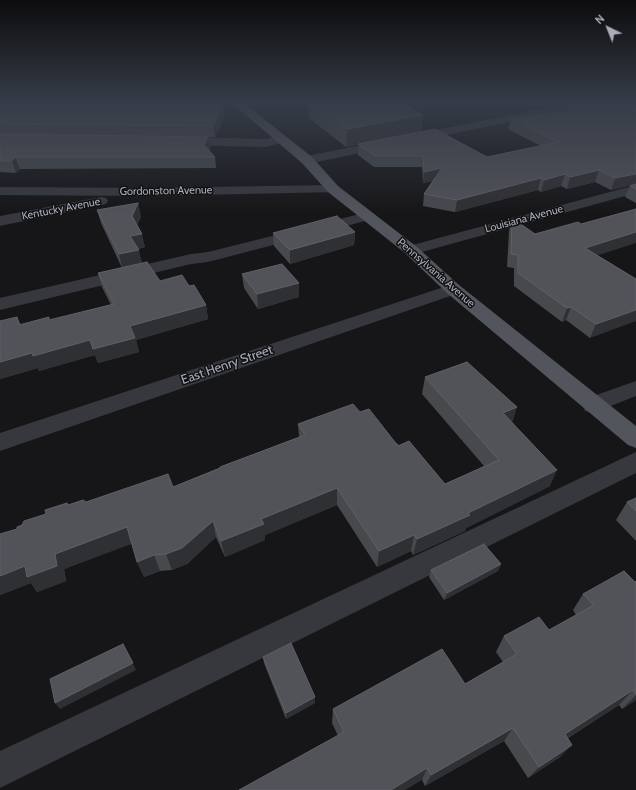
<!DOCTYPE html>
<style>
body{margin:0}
#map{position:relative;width:636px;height:790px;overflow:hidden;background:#161618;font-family:Cabin,sans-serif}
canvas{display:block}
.north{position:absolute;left:588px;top:8px;width:40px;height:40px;-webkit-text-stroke:3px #111113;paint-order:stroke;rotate:317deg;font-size:11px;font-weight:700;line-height:16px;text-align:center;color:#a8adb8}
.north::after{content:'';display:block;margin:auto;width:14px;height:18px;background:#a8adb8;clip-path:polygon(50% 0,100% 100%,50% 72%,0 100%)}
</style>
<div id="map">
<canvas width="636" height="790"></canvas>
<div class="north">N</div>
</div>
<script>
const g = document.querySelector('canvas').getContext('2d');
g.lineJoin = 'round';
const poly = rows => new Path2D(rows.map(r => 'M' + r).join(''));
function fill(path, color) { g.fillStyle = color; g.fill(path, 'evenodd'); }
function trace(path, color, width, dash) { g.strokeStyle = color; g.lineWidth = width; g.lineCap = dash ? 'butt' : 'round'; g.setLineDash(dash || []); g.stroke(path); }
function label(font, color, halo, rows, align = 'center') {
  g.font = font + ' Cabin,sans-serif'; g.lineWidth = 3; g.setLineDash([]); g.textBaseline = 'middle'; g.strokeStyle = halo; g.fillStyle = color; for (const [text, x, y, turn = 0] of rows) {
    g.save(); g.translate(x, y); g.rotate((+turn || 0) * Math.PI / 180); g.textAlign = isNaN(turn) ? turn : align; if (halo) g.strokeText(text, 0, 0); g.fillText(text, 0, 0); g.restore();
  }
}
fill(poly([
 [565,104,587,104,582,107,307,164,302,163,301,160,302,157,307,156,565,104],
 [280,135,284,136,286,139,284,142,266,147,180,145,176,144,174,141,176,138,180,137,266,139,280,135],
 [333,185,338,186,340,189,338,192,146,196,0,195,0,187,146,188,333,185],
 [636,185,636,193,411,255,405,253,403,250,405,247,636,185],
 [101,197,106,198,108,201,106,204,0,226,0,216,101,197],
 [368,212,373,213,375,216,373,219,208,262,191,264,0,310,0,298,191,254,208,252,368,212],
 [453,284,459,285,462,289,459,293,0,451,0,433,453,284],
 [636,381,636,396,593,413,585,411,582,405,585,399,636,381],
 [636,452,636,473,0,788,0,751,636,452]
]), '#37383d');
fill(poly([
 [233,104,245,104,312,157,338,186,417,247,459,285,636,426,636,448,628,445,447,293,405,253,328,192,302,163,233,104]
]), '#53555c');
fill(poly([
 [0,104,225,115,215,137,208,137,210,148,209,150,215,157,216,168,20,169,16,173,0,172],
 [308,104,404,104,423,115,421,132,487,157,541,146,508,129,511,119,570,111,571,104,636,104,636,203,625,197,630,186,632,185,611,190,595,182,567,189,561,186,541,192,538,190,455,212,423,206,424,194,433,181,423,183,422,167,374,167,358,155,358,144,346,147,309,118],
 [138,203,141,217,137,225,145,247,138,249,142,263,160,281,189,286,206,305,208,319,136,340,139,352,98,363,95,355,39,371,38,368,0,379,0,321,17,317,21,325,50,320,111,305,102,287,98,273,122,268,101,223,97,210],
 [512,218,535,234,581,224,597,255,636,279,590,338,566,320,562,322,514,286,514,268,507,267,509,231],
 [355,232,354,245,290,264,274,246,273,233],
 [242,274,299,297,258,309,244,288],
 [425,377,517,407,512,422,550,486,466,528,465,531,413,555,411,551,377,567,337,505,265,535,265,540,225,557,216,537,187,564,172,570,160,571,144,577,137,562,132,543,64,569,66,581,37,592,31,583,0,595,0,534,17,529,22,525,46,514,68,505,86,502,173,487,220,468,220,467,299,437,298,424,360,412,445,484,484,466,422,394],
 [636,498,636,541,616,520,627,502],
 [501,564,498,571,444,600,429,577,431,570],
 [636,581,636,700,622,709,619,705,568,738,560,757,528,778,504,741,425,786,422,780,338,736,332,723,333,709,465,684,503,662,496,652,504,636,549,630,576,615,573,610,583,594],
 [263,657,315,697,315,703,286,719,264,663]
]), '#47494d');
fill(poly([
 [224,104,225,115,215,137,213,126],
 [423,115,421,132,346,147,347,129],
 [208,137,210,148,206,157,204,145],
 [15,157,20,169,16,173,12,161],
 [442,168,440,179,423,183,424,172],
 [599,170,595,182,567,189,570,177],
 [565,174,561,186,541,192,544,180],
 [636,174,636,184,611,190,615,178],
 [541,178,538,190,455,212,457,200],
 [138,203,141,217,135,229,132,216],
 [355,232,354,245,290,264,290,250],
 [636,232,636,243,580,261,585,248],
 [142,234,145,247,133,250,130,236],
 [139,250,142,264,122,268,119,254],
 [299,283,299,297,258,309,257,294],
 [206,305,208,319,136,340,139,352,98,363,95,355,39,371,38,368,0,379,0,362],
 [571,307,566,320,562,322,567,308],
 [636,310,636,321,590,338,596,324],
 [517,407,511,424,503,413],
 [557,470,550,486,466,528,465,531,413,555,417,539,468,513],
 [337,488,337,505,265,535,265,540,225,557,221,541,261,519],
 [213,521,216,537,187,564,172,570,166,554],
 [127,527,134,543,64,569,66,581,37,592,31,583,0,595,0,576,55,554],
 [414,535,411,551,377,567,379,551],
 [154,555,160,571,144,577,137,562],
 [501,564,498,571,444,600,447,593],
 [123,644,136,670,60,709,55,703],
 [633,690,619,705,553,747,565,734],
 [636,695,636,700,622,709],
 [315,697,315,703,286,719,286,713],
 [513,728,504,741,425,786,431,775],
 [572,745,560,757,528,778,539,767],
 [427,768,422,780,405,790,391,790]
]), '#2f3033');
const building = poly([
 [0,104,224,104,213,126,0,124,0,104],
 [312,104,404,104,423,115,347,129,312,104],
 [580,104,636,104,636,174,615,178,599,170,570,177,565,174,544,180,541,178,457,200,424,194,442,168,424,172,423,156,375,156,358,144,435,129,487,157,558,142,511,119,589,108,580,104],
 [0,134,208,137,204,145,215,157,15,157,12,161,0,161,0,134],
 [636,184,636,189,630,186,636,184],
 [138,203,132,216,142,234,130,236,139,250,119,254,97,210,138,203],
 [636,209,636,232,585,248,636,279,636,310,596,324,571,307,567,308,518,273,518,255,511,254,512,218,535,234,578,222,581,224,636,209],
 [337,216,355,232,290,250,273,233,337,216],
 [147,262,160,281,182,275,189,286,194,285,206,305,130,326,135,338,93,349,90,340,33,356,32,353,0,362,0,321,17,317,19,325,49,317,49,320,114,304,98,273,147,262],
 [282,264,299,283,257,294,242,274,282,264],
 [467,362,517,407,503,413,557,470,468,513,470,515,417,539,414,535,379,551,337,488,261,519,264,524,221,541,213,521,182,548,166,554,154,555,137,562,127,527,55,554,57,566,27,577,25,566,0,576,0,534,17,529,17,527,22,525,24,521,46,514,45,510,67,503,68,505,83,500,86,502,168,474,173,487,220,468,220,467,305,435,298,424,353,404,360,412,369,409,398,446,409,441,445,484,499,460,425,377,467,362],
 [636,498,636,511,627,502,636,498],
 [484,544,501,564,447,593,431,570,484,544],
 [624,571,635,582,636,581,636,694,633,690,565,734,572,745,539,767,513,728,431,775,427,768,391,790,239,790,344,732,333,709,442,649,465,684,517,654,504,636,539,617,549,630,594,605,583,594,624,571],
 [291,643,315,697,286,713,263,657,291,643],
 [123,644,133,663,55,703,50,679,123,644]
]);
fill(building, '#525359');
trace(building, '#5f6168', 1);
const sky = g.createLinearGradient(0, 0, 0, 215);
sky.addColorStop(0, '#0c0c0d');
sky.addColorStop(0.48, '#363c48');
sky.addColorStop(1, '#363c4800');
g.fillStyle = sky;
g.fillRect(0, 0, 636, 215);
label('11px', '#a8adb8', '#111113', [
 ["Gordonston Avenue",166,191,-1],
 ["Kentucky Avenue",61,209,-11],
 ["Louisiana Avenue",524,219,-15],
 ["Pennsylvania Avenue",436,273,41]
]);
label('13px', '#a8adb8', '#111113', [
 ["East Henry Street",227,365,-19]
]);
</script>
